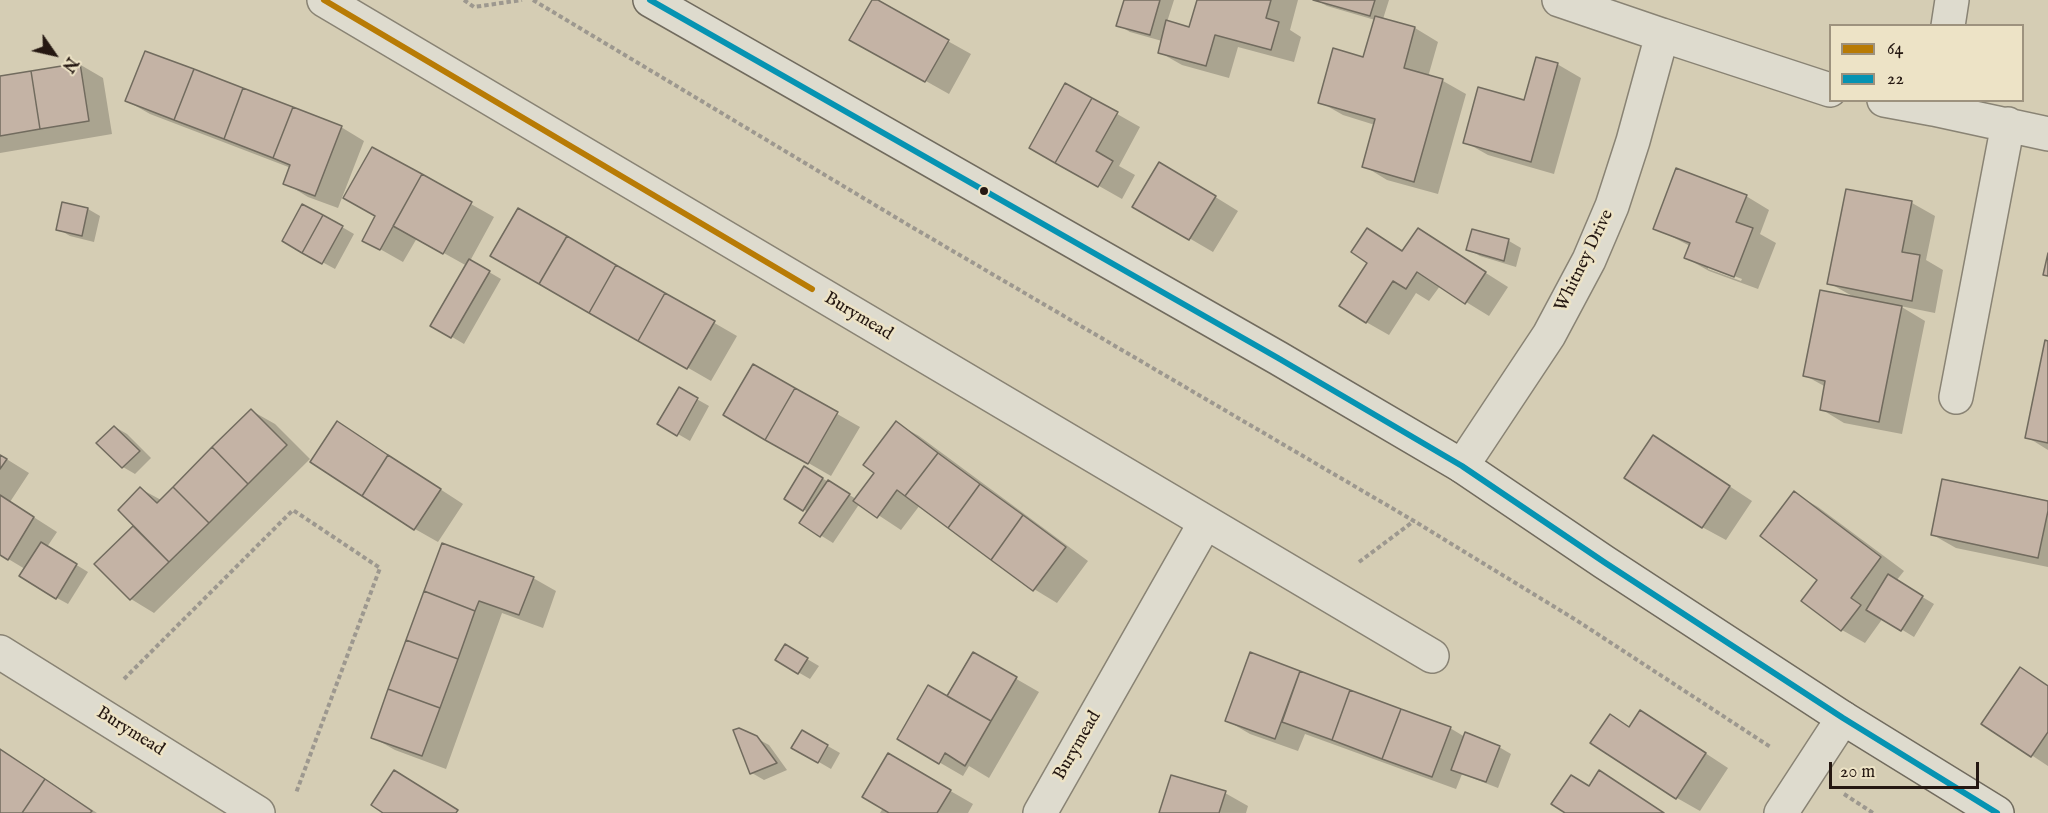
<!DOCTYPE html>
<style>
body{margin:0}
#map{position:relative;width:2048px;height:813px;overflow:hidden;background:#d5cdb4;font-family:"IM FELL English",serif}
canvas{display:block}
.legend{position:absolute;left:1829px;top:24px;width:195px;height:78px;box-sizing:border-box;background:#ede3c6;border:2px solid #9d927e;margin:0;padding:8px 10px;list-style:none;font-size:18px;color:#251812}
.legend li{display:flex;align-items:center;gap:12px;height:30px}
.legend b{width:30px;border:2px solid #9d927e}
.north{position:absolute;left:24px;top:24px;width:60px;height:60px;-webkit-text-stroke:4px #ede3c6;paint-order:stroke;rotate:124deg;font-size:16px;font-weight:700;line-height:24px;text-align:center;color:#251812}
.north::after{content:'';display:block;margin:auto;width:21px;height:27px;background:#251812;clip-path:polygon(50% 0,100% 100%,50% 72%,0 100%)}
.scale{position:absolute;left:1829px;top:762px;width:150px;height:27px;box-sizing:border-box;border:3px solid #251812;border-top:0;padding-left:8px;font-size:18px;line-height:21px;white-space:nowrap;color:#251812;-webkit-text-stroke:4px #ede3c6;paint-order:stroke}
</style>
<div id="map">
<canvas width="2048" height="813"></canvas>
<ul class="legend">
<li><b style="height:8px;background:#b87b05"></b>64</li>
<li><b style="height:8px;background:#0693b2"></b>22</li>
</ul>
<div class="north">N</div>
<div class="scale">20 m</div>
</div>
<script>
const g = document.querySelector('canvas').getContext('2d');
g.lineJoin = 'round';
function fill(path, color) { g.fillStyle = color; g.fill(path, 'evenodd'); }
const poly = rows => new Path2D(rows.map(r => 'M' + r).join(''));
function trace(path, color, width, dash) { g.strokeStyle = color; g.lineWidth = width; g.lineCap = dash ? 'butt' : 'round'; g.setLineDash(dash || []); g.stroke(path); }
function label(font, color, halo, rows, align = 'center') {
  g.font = font + ' "IM FELL English",serif'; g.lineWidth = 5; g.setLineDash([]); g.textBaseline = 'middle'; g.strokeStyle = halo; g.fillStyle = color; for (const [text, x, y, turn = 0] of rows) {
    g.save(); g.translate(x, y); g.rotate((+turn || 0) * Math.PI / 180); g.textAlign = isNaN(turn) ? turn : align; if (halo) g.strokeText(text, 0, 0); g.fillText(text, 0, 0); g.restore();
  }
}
fill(poly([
 [874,0,971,54,949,94,851,39],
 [1125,0,1174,0,1167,22,1190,29,1198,0,1298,0,1290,30,1301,37,1294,62,1238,47,1229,78,1182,65,1159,52,1162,41,1130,32,1118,25],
 [1316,0,1389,0,1383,19,1415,28,1438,42,1428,77,1443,81,1466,94,1438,194,1387,180,1364,166,1375,125,1343,115,1320,102,1364,59,1375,20,1327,6],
 [79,64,103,78,112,134,0,153,0,78],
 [1557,64,1581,78,1554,174,1488,155,1465,142,1525,101],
 [1066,85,1140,127,1119,166,1135,175,1122,199,1032,148],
 [127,101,341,127,364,141,338,208,308,197,285,183,291,168,150,114],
 [373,149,494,217,470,261,501,279,464,344,432,325,467,266,417,238,403,262,364,240,377,216],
 [1183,177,1238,211,1213,252,1134,206],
 [1746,196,1769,210,1760,234,1776,243,1758,289,1709,271,1686,258,1690,246,1655,228],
 [1708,266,1742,279,1741,281,1708,269],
 [1912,203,1935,216,1926,260,1943,270,1935,313,1900,306,1925,321,1902,434,1844,423,1821,409,1826,387,1804,375,1854,297,1829,283],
 [88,209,100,216,94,242,70,236,58,229],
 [518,210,737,336,711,381,492,255],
 [342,227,354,234,335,269,284,241],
 [1368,230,1404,251,1418,230,1508,287,1489,316,1440,286,1429,301,1416,293,1389,335,1366,322,1369,262],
 [1473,231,1509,241,1521,248,1516,267,1480,256,1468,249],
 [2048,342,2048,450,2027,437],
 [753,366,860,427,831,476,725,415],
 [679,389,709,406,690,441,659,423],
 [252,411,275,424,310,459,154,613,131,599,96,564,135,526,141,489,161,500],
 [896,423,919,436,1088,561,1057,603,1034,589,920,505,901,530,860,503,833,543,801,523,808,512,786,499,817,475,856,499,876,473],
 [115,427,127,434,151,458,135,474,123,467],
 [360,437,463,504,438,542,415,529],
 [1676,451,1752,501,1726,540,1702,527],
 [0,455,29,473,10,502,57,532,47,547,88,572,68,604,57,598,25,569,0,554],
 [1794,493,1818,507,1904,571,1896,581,1934,604,1914,637,1883,618,1865,643,1842,630,1820,580],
 [2048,502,2048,567,1956,548,1933,535],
 [443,545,533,578,556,591,543,628,502,613,446,769,395,750,372,737],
 [785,646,819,666,810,679,777,660],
 [973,654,1039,692,989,778,969,766,963,776,899,739,948,698],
 [1251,654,1450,728,1465,737,1499,747,1511,754,1498,788,1462,774,1456,789,1305,734,1298,751,1250,734,1226,720],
 [2020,669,2048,686,2048,766,1983,723],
 [1610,716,1630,728,1664,726,1728,768,1700,811,1677,798],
 [803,732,840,753,831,769,793,747],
 [756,738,769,745,787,770,764,780,752,773],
 [0,751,21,763,97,813,2,813,0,812],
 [888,755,973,804,968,813,880,813,883,808],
 [1225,793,1248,806,1246,813,1161,813]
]), '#0003');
const building = poly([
 [872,0,878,0,949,40,925,82,849,40,872,0],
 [1124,0,1160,0,1150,35,1116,26,1124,0],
 [1197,0,1271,0,1266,18,1279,22,1271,50,1215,35,1206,66,1158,53,1166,20,1189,27,1197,0],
 [1313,0,1375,0,1370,16,1313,0],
 [1375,16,1415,27,1404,68,1443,79,1414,182,1362,167,1375,119,1318,103,1333,48,1363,57,1375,16],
 [145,51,194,69,174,120,125,101,145,51],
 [1536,57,1558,63,1531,162,1463,143,1478,87,1524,100,1536,57],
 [80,63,89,121,40,129,31,71,80,63],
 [194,69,243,88,224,139,174,120,194,69],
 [31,71,40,129,0,136,0,76,31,71],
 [1065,83,1092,98,1055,163,1029,148,1065,83],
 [243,88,293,107,273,158,224,139,243,88],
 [1092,98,1118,112,1096,151,1113,161,1098,187,1055,163,1092,98],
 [293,107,342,126,315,196,283,184,290,165,273,158,293,107],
 [372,147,422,174,380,250,362,241,375,216,343,198,372,147],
 [1159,162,1216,196,1189,240,1132,207,1159,162],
 [1676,168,1747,195,1736,222,1753,228,1734,277,1684,258,1690,243,1653,229,1676,168],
 [422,174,472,202,443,254,393,226,422,174],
 [1846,189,1912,201,1902,252,1920,255,1912,301,1827,284,1846,189],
 [62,202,88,208,82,236,56,230,62,202],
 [302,204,323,215,302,253,282,241,302,204],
 [518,208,567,236,539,284,490,256,518,208],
 [323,215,343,226,322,264,302,253,323,215],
 [1367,228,1402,251,1418,228,1486,272,1465,304,1417,272,1406,289,1393,281,1366,323,1339,306,1367,263,1351,252,1367,228],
 [1472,229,1509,239,1504,261,1466,250,1472,229],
 [567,236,616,265,589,313,539,284,567,236],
 [2048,253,2048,276,2043,275,2048,253],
 [469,259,490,271,451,338,430,326,469,259],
 [616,265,665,293,638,341,589,313,616,265],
 [1820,290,1902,306,1879,422,1820,410,1825,381,1803,376,1820,290],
 [665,293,715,321,687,369,638,341,665,293],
 [2045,340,2048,341,2048,443,2025,438,2045,340],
 [753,364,795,388,765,440,723,415,753,364],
 [679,387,698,398,677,436,657,424,679,387],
 [795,388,838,412,808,464,765,440,795,388],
 [251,409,287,445,248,484,212,447,251,409],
 [337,421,388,455,362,496,310,462,337,421],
 [896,421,938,453,905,496,897,490,877,518,853,501,874,473,863,465,896,421],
 [114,426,140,451,122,468,96,443,114,426],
 [1653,435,1730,486,1702,528,1624,478,1653,435],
 [212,447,248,484,209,523,173,487,212,447],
 [938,453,980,484,948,528,905,496,938,453],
 [0,455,7,459,0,469,0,455],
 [388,455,441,489,414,530,362,496,388,455],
 [804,466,823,478,803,511,784,499,804,466],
 [1942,479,2048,501,2048,511,2038,558,1931,535,1942,479],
 [828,480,850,494,820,537,799,523,828,480],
 [980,484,1023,515,991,560,948,528,980,484],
 [140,487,157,503,173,487,209,523,169,562,118,510,140,487],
 [1794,491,1881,557,1851,598,1861,605,1841,631,1801,601,1817,580,1760,536,1794,491],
 [0,495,34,517,8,560,0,555,0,495],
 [1023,515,1066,547,1033,591,991,560,1023,515],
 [133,526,169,562,130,600,94,564,133,526],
 [41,542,77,564,56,599,19,576,41,542],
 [442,543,534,577,519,615,479,601,475,611,424,591,442,543],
 [1888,574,1923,596,1901,631,1866,610,1888,574],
 [424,591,475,611,458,659,406,640,424,591],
 [406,640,458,659,440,708,388,689,406,640],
 [785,644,808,658,798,674,775,660,785,644],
 [973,652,1017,677,991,721,947,696,973,652],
 [1250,652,1300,671,1275,739,1225,721,1250,652],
 [2020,667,2048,686,2048,732,2031,757,1981,724,2020,667],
 [1300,671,1350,690,1332,740,1282,722,1300,671],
 [928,685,991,721,965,766,945,753,939,764,897,739,928,685],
 [388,689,440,708,422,756,371,738,388,689],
 [1350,690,1401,709,1382,759,1332,740,1350,690],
 [1401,709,1451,727,1432,777,1382,759,1401,709],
 [1640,710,1706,753,1676,799,1590,743,1610,714,1629,727,1640,710],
 [739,728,757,736,777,763,750,774,733,730,739,728],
 [802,730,828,745,818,763,791,748,802,730],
 [1465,732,1500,746,1486,782,1451,770,1465,732],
 [0,749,45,779,22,813,0,813,0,749],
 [888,753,951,790,937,813,889,813,862,797,888,753],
 [394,770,458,810,456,813,383,813,371,805,394,770],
 [1599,770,1664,813,1565,813,1551,804,1571,775,1589,786,1599,770],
 [1171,775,1226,791,1219,813,1159,813,1171,775],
 [45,779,92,811,90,813,22,813,45,779]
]);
fill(building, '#c4b3a5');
trace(building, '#716b5e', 1.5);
const minor = poly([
 [324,0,1432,656],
 [1948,26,1952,0],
 [1662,35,1830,90],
 [1884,100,1933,109],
 [1935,100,1933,109,2048,134],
 [1956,397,2008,124],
 [1462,466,1549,335,1589,260,1612,206,1633,141,1662,35,1559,0],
 [0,652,258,813],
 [1040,813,1205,523],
 [1781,813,1843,718]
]);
const secondary = poly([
 [650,0,1278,358,1462,466,1604,562,1843,718,1997,813]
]);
trace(minor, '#898374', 36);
trace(secondary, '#716b5e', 36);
trace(poly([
 [464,0,474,7,522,0],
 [533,0,905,223,1414,521,1576,620,1772,748],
 [1359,562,1414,521],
 [124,679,293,510,380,568,296,793],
 [1844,794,1873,813]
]), '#9d988f', 4, [4.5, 3]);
trace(minor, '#dedbce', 33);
trace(secondary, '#dedbce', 33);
trace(poly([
 [324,0,812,289]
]), '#b87b05', 6);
trace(poly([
 [650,0,1278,358,1462,466,1604,562,1843,718,1997,813]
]), '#0693b2', 6);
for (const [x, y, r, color] of [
 [984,191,5,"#251812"]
]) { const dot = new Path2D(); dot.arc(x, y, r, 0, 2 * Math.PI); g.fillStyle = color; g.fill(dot); trace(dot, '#ede3c6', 2); }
label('18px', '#251812', '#ede3c6', [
 ["Whitney Drive",1585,261,-64],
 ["Burymead",858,317,31],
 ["Burymead",130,732,32],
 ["Burymead",1078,746,-60]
]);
</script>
